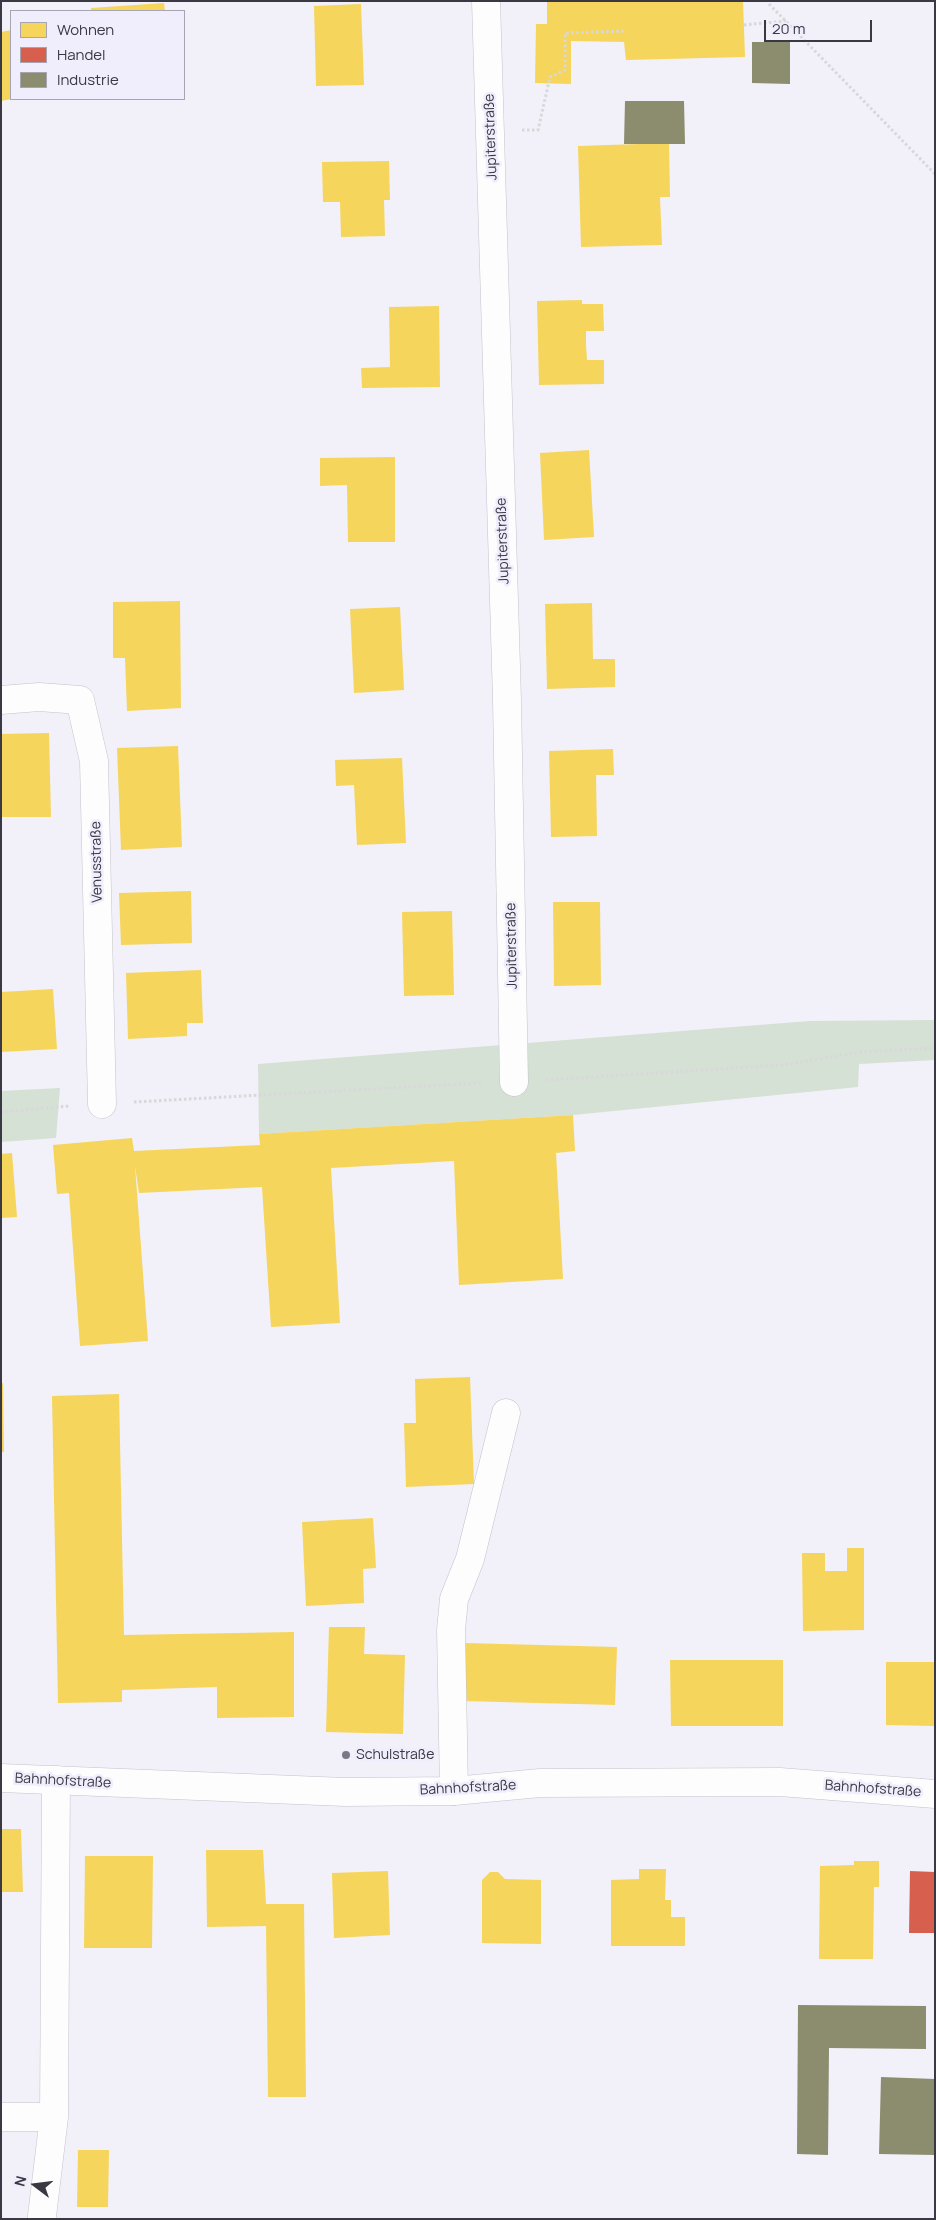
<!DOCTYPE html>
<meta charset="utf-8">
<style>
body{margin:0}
#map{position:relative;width:936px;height:2220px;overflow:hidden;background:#f2f0f8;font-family:Manrope,sans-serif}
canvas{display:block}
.frame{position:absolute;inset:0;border:2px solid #3a3842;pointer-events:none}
.legend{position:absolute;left:10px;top:10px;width:175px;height:90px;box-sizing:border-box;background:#f0edfc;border:1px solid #a7a5b2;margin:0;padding:6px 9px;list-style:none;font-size:15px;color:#3a3842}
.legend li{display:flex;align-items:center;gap:10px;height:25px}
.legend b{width:25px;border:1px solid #a7a5b2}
.north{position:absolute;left:10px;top:2160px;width:50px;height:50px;-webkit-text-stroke:4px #f0edfc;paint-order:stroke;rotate:285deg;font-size:14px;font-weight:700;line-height:20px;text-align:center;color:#3a3842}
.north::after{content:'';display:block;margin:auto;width:18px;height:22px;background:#3a3842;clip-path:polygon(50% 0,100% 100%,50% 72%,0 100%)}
.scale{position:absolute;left:764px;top:20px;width:108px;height:22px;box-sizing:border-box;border:2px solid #3a3842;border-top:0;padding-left:6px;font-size:15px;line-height:18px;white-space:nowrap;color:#3a3842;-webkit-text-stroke:4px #f0edfc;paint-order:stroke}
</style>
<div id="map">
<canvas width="936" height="2220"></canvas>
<div class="frame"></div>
<ul class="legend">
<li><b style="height:14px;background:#f6d55c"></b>Wohnen</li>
<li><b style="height:14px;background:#d6604d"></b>Handel</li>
<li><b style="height:14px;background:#8c8c6e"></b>Industrie</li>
</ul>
<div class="north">N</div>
<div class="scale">20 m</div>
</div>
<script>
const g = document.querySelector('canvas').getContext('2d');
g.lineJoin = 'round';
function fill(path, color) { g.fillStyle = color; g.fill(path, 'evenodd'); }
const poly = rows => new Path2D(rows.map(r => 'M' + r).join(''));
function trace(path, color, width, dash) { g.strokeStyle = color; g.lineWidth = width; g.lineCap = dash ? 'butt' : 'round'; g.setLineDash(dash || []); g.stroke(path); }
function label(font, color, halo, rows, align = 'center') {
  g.font = font + ' Manrope,sans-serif'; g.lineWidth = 5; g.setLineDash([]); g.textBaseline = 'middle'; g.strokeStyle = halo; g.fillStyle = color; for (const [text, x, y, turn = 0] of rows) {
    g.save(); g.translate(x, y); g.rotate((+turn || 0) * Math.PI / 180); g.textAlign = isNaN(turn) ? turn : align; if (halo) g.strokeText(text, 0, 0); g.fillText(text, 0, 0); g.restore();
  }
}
fill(poly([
 [935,1020,935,1060,859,1064,858,1087,573,1115,259,1134,258,1064,810,1021],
 [60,1088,56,1138,1,1142,1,1091]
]), '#d5e1d5');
fill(poly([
 [547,1,743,1,745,57,626,60,624,42,571,41,571,84,535,83,536,24,547,24],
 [164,3,165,11,91,11,91,8],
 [361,4,364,85,316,86,314,6],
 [11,30,11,99,1,101,1,32],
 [669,143,670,197,660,197,662,245,581,247,578,146],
 [389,161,390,200,384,200,385,236,341,237,340,202,323,202,322,162],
 [582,300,582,304,603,304,604,331,586,331,586,345,587,360,604,360,604,384,539,385,537,301],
 [439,306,440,387,362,388,361,368,390,367,389,307],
 [589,450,594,537,544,540,540,453],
 [395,457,395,542,348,542,347,485,320,486,320,458],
 [180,601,181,708,127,711,125,658,113,658,113,602],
 [592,603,593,659,615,659,615,687,547,689,545,604],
 [400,607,404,690,354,693,350,609],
 [49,733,51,817,1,817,1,734],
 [178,746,182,847,121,850,117,748],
 [613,749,614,775,596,775,597,836,551,837,549,751],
 [402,758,406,843,357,845,354,785,336,786,335,760],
 [191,891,192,943,121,945,119,893],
 [553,902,600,902,601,985,554,986],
 [452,911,454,995,404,996,402,912],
 [201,970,203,1023,187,1023,187,1036,128,1039,126,973],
 [53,989,57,1049,1,1052,1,992],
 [573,1115,575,1151,556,1153,563,1279,459,1285,454,1161,331,1168,340,1323,271,1327,262,1187,139,1193,135,1166,148,1341,80,1346,69,1193,57,1194,53,1145,132,1138,134,1151,260,1145,259,1134],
 [12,1153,17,1217,1,1218,1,1154],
 [470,1377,474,1484,406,1487,404,1423,416,1423,415,1379],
 [1,1383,3,1383,4,1452,1,1452],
 [119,1394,124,1635,294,1632,294,1717,217,1718,217,1687,122,1690,122,1702,58,1703,52,1396],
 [373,1518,376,1568,363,1569,364,1603,306,1606,302,1522],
 [847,1548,864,1548,864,1630,803,1631,802,1553,825,1553,825,1571,847,1571],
 [329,1627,365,1627,364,1654,405,1655,403,1734,326,1732],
 [464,1643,617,1647,615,1705,462,1701],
 [670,1660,783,1660,783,1726,671,1726],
 [886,1662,935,1662,935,1726,886,1725],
 [1,1829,21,1829,23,1892,1,1892],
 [206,1850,263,1850,266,1904,304,1904,306,2097,268,2097,266,1926,207,1927],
 [85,1856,153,1856,152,1948,84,1948],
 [854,1861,879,1861,879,1887,874,1887,873,1959,819,1959,820,1866,854,1865],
 [639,1869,666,1869,665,1900,671,1900,671,1917,685,1917,685,1946,611,1946,611,1880,639,1879],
 [388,1871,390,1935,334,1938,332,1873],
 [490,1872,498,1872,505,1879,541,1880,541,1944,482,1943,482,1880],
 [78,2150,109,2150,108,2207,77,2207]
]), '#f6d55c');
fill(poly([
 [910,1871,935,1872,935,1933,909,1933]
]), '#d6604d');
fill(poly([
 [752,42,790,42,790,84,752,83],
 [625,101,684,101,685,144,624,144],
 [798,2005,926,2006,926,2049,829,2048,828,2155,797,2154],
 [881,2077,935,2079,935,2155,879,2154]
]), '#8c8c6e');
const minor = poly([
 [486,1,507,700,514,1082],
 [1,700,39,697,80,700,94,761,102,1104],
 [454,1791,451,1630,454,1599,470,1559,506,1413],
 [1,2117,54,2117,56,1780],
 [42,2216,54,2117]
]);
const major = poly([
 [1,1778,345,1792,454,1791,540,1783,780,1782,935,1794]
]);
trace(minor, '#c4c2ca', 29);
trace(major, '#c4c2ca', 29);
trace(poly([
 [769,4,935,174],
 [744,25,786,21],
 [522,130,538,130,550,77,565,70,565,33,625,31],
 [546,1080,783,1065,862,1052,935,1048],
 [134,1102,482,1083],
 [1,1112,70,1106]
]), '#d8d8da', 3, [2.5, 2.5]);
trace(minor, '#fdfdfe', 28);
trace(major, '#fdfdfe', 28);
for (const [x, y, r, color] of [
 [346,1755,5,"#7a7882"]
]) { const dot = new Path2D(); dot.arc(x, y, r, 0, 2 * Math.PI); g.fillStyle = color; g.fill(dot); trace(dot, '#f0edfc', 2); }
label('14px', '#3a3842', '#f0edfc', [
 ["Jupiterstraße",491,137,-92],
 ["Jupiterstraße",503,541,-92],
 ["Venusstraße",97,862,-91],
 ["Jupiterstraße",512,946,-91],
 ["Bahnhofstraße",63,1781,3],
 ["Bahnhofstraße",468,1788,-3],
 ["Bahnhofstraße",873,1789,4]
]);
label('14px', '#3a3842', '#f0edfc', [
 ["Schulstraße",356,1755]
], 'left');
</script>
